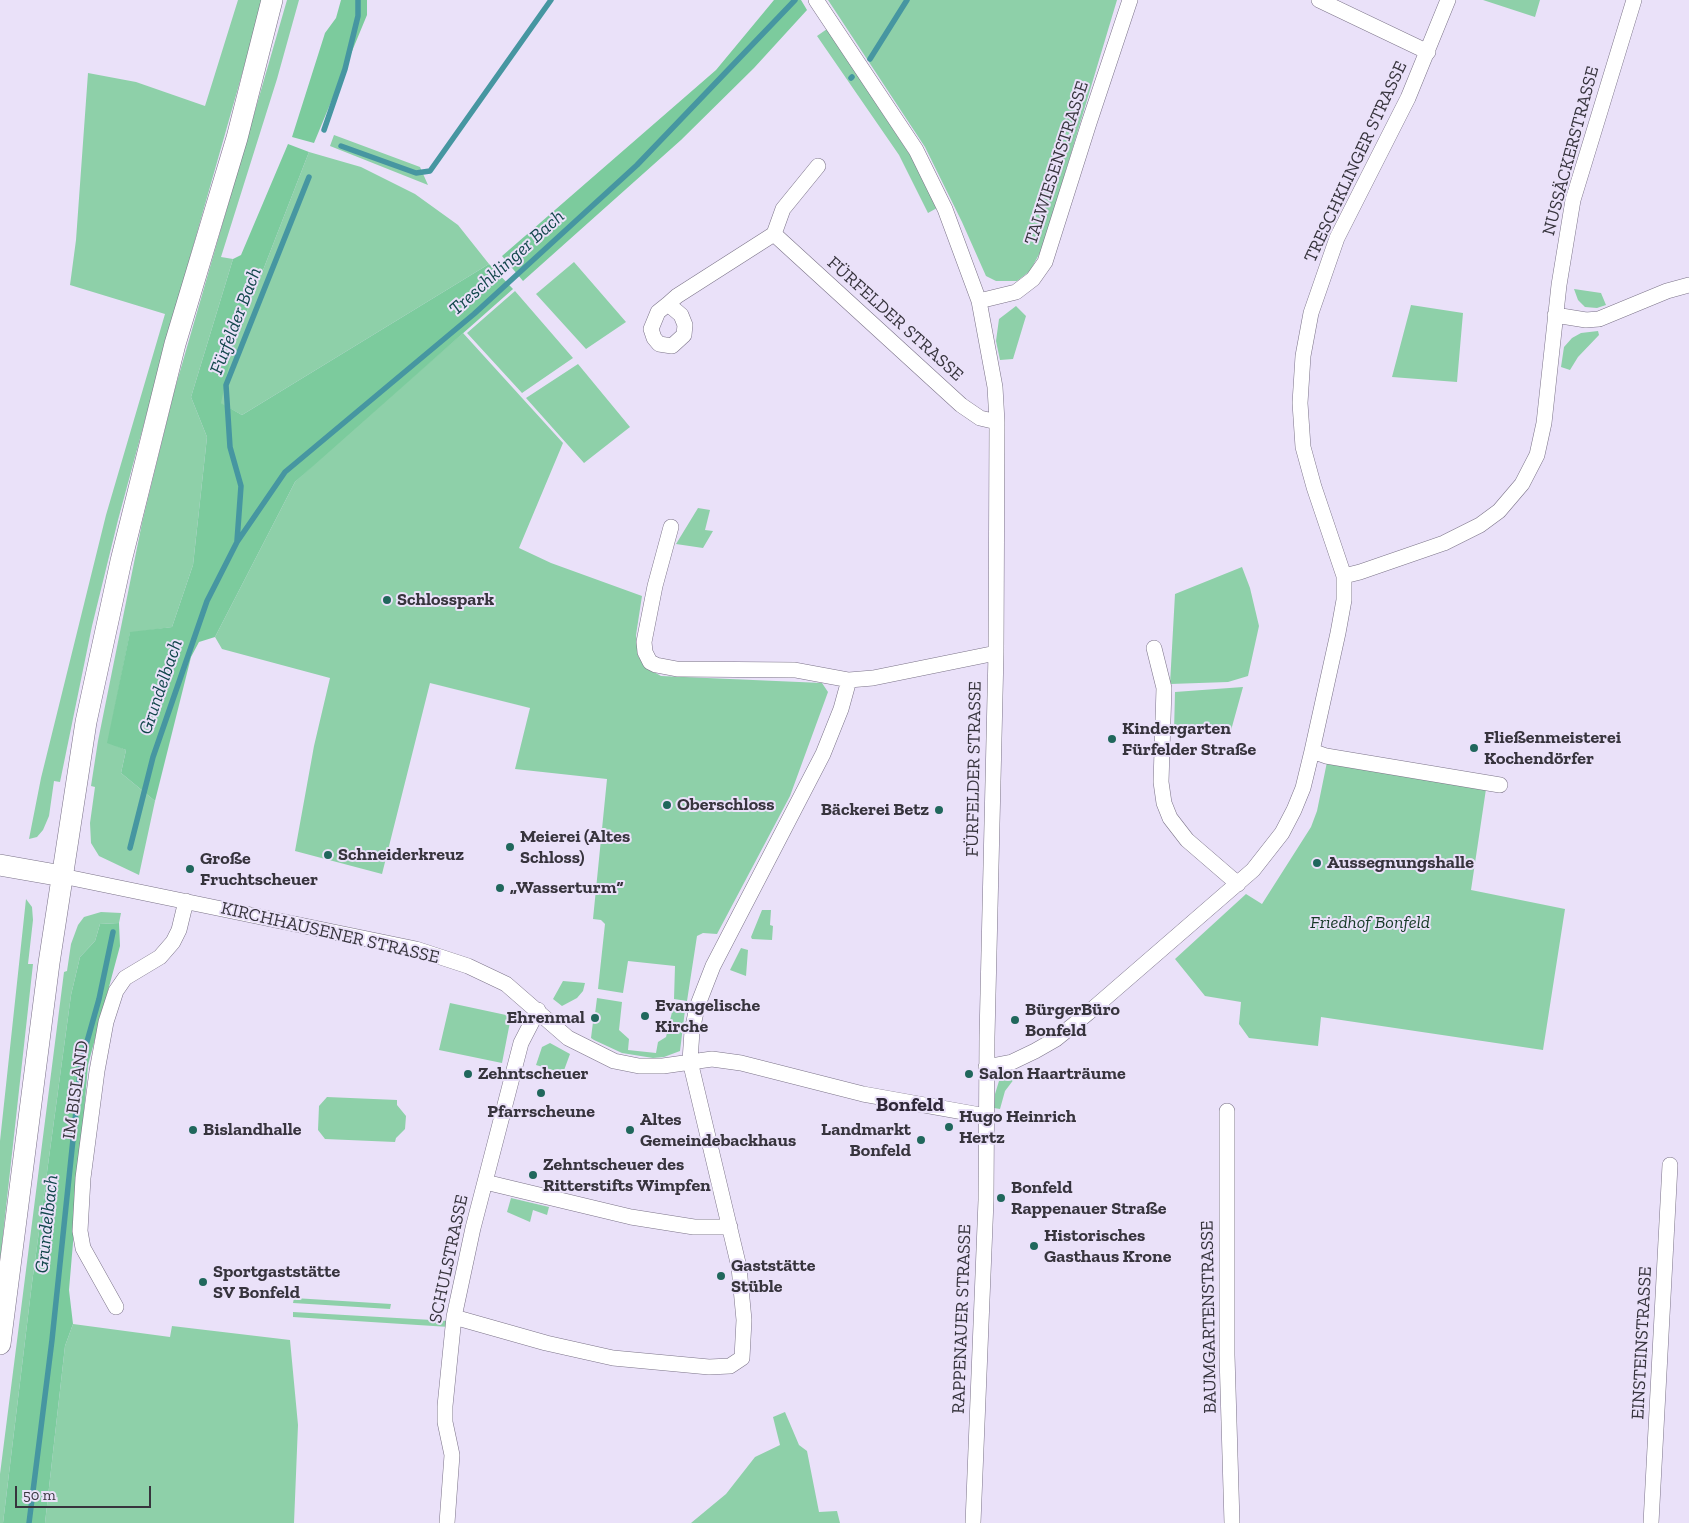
<!DOCTYPE html>
<meta charset="utf-8">
<style>
body{margin:0}
#map{position:relative;width:1689px;height:1523px;overflow:hidden;background:#eae1f9;font-family:"Zilla Slab",serif}
canvas{display:block}
.scale{position:absolute;left:15px;top:1486px;width:136px;height:22px;box-sizing:border-box;border:2px solid #37343d;border-top:0;padding-left:6px;font-size:15px;line-height:18px;white-space:nowrap;color:#37343d;-webkit-text-stroke:4px #eae1f9;paint-order:stroke}
</style>
<div id="map">
<canvas width="1689" height="1523"></canvas>
<div class="scale">50 m</div>
</div>
<script>
const g = document.querySelector('canvas').getContext('2d');
g.lineJoin = 'round';
function fill(path, color) { g.fillStyle = color; g.fill(path, 'evenodd'); }
const poly = rows => new Path2D(rows.map(r => 'M' + r).join(''));
function trace(path, color, width, dash) { g.strokeStyle = color; g.lineWidth = width; g.lineCap = dash ? 'butt' : 'round'; g.setLineDash(dash || []); g.stroke(path); }
function label(font, color, halo, rows, align = 'center') {
  g.font = font + ' "Zilla Slab",serif'; g.lineWidth = 4; g.setLineDash([]); g.textBaseline = 'middle'; g.strokeStyle = halo; g.fillStyle = color; for (const [text, x, y, turn = 0] of rows) {
    g.save(); g.translate(x, y); g.rotate((+turn || 0) * Math.PI / 180); g.textAlign = isNaN(turn) ? turn : align; if (halo) g.strokeText(text, 0, 0); g.fillText(text, 0, 0); g.restore();
  }
}
fill(poly([
 [238,0,263,0,166,342,118,520,92,626,60,782,54,781,49,816,43,830,37,837,29,839,41,778,106,515,165,314,70,285,76,240,88,73,136,82,205,106],
 [287,0,299,0,277,79,221,257,233,259,191,397,207,437,193,565,172,627,130,633,108,742,126,750,121,773,155,801,139,875,99,856,91,843,90,823,95,787,91,786,98,741,142,523,174,392],
 [828,0,1117,0,1043,247,1030,271,1017,281,996,281,986,276,962,222,925,147],
 [1483,0,1540,0,1535,17],
 [827,29,912,158,937,208,928,213,899,155,817,36],
 [334,135,420,167,428,185,330,146],
 [309,152,361,167,415,194,458,225,489,264,242,415,220,403,225,378,232,350],
 [574,262,626,322,586,349,536,294],
 [1574,289,1601,293,1606,305,1597,308,1585,307,1578,300],
 [515,291,573,358,522,393,467,333],
 [1411,305,1463,313,1457,382,1392,377],
 [1016,306,1026,316,1013,359,1000,360,996,341,999,319],
 [1598,331,1599,335,1578,357,1570,370,1561,367,1564,347,1572,338,1581,333],
 [463,333,563,443,519,548,551,563,642,596,636,635,638,656,647,668,661,676,822,683,828,692,790,796,717,934,703,933,697,936,687,1001,674,999,675,966,628,961,623,993,598,989,605,924,601,920,593,919,607,779,515,769,530,708,430,683,382,874,295,851,314,746,330,678,222,649,215,637,295,482,329,450],
 [578,364,630,427,584,463,526,398],
 [698,508,710,510,705,530,713,531,703,548,676,544],
 [1242,567,1250,588,1259,626,1248,676,1228,682,1170,684,1175,594],
 [1243,687,1230,734,1174,732,1175,692],
 [1327,762,1486,789,1471,890,1565,909,1543,1050,1321,1017,1318,1046,1249,1038,1239,1024,1241,1002,1205,996,1175,959,1246,894,1262,904,1311,827,1317,811],
 [26,899,32,907,33,920,28,964,33,964,0,1262,0,1141],
 [762,910,771,910,770,925,773,926,772,940,752,939,751,937],
 [101,912,121,913,119,923,100,924,95,941,80,957,71,995,32,1283,3,1523,0,1523,0,1474,64,972,67,971,71,944,78,925,84,917],
 [741,948,748,950,746,976,730,970],
 [563,981,585,983,583,991,577,998,562,1006,553,999],
 [597,998,622,1002,619,1030,629,1039,628,1050,656,1053,658,1042,666,1037,673,1008,685,1010,680,1051,664,1057,653,1058,622,1053,594,1040,591,1038,593,1022,596,1022,598,1014,595,1014],
 [450,1003,506,1015,510,1022,502,1063,439,1050],
 [550,1043,570,1054,563,1073,536,1065,542,1047],
 [1021,1070,1005,1091,1000,1109,994,1108,995,1094,999,1081,1008,1072],
 [327,1097,397,1100,397,1105,406,1116,405,1129,396,1138,395,1142,325,1139,318,1130,319,1106],
 [511,1198,549,1207,547,1215,533,1210,530,1222,507,1212],
 [294,1298,391,1304,390,1309,293,1303],
 [293,1312,449,1321,449,1327,293,1317],
 [73,1324,170,1337,172,1326,290,1340,298,1425,294,1523,45,1523,65,1346],
 [785,1412,799,1445,807,1451,819,1512,837,1511,840,1523,691,1523,726,1494,755,1457,780,1445,773,1417]
]), '#8ed0a9');
fill(poly([
 [341,0,367,0,367,15,314,143,292,137,325,33,336,18],
 [774,0,801,0,807,10,754,68,681,140,523,281,502,256,716,70],
 [288,144,309,152,232,350,221,403,242,415,489,264,513,289,295,482,215,637,199,642,191,657,155,801,121,773,126,750,107,743,130,632,172,627,193,565,207,437,191,397,233,259,241,255],
 [119,923,120,946,88,1065,69,1290,73,1324,65,1346,45,1523,3,1523,32,1283,71,995,80,957,95,941,100,924]
]), '#7ccb9d');
trace(poly([
 [870,59,907,0],
 [851,78,852,77],
 [324,130,345,69,358,16,358,0],
 [341,146,416,173,430,171,551,0],
 [237,541,241,486,230,447,226,385,309,177],
 [130,848,153,757,207,601,237,542,285,472,474,314,637,165,795,0],
 [29,1523,52,1340,81,1063,99,999,113,932]
]), '#4696a1', 5.5);
const street = poly([
 [816,0,916,150,945,209,979,301,995,387,997,422,996,653,987,1037,986,1200,973,1523],
 [1319,0,1428,52],
 [818,166,783,209,774,234,961,405,980,418,997,422],
 [979,301,1016,292,1033,279,1045,262,1089,123,1130,0],
 [668,304,681,315,685,325,684,335,672,346,659,344,654,338,651,329,658,312,668,304,677,296,774,234],
 [1555,315,1586,320,1599,319,1667,291,1689,285],
 [671,527,655,586,644,642,645,652,650,662,656,665,677,669,795,670,849,680,873,678,996,653],
 [1344,576,1360,572,1444,543,1480,525,1499,511,1522,484,1537,455,1544,423,1559,285,1573,200,1634,0],
 [1154,648,1164,688,1161,782,1164,803,1170,818,1187,840,1238,884],
 [1312,751,1326,756,1500,785],
 [62,876,416,949,468,966,506,984,568,1038,614,1061,639,1066,663,1066,712,1059,741,1063,863,1094,986,1116],
 [986,1067,1012,1062,1035,1051,1056,1039,1088,1013,1253,870,1282,833,1294,810,1303,788,1312,751,1338,633,1344,600,1344,576,1314,487,1303,447,1300,403,1303,356,1311,313,1337,238,1408,98,1448,0],
 [1227,1111,1227,1355,1232,1523],
 [485,1182,631,1217,694,1227,730,1227],
 [116,1307,83,1248,80,1231,83,1178,97,1071,106,1022,116,991,125,978,160,957,173,942,179,930,186,901],
 [454,1317,546,1343,613,1358,709,1367,730,1366,742,1358,744,1320,739,1267,690,1061,692,1031,697,1007,713,966,823,754,841,709,849,680],
 [447,1523,452,1455,445,1422,445,1406,454,1317,473,1228,521,1043,538,1010],
 [1651,1523,1670,1165]
]);
const secondary = poly([
 [0,865,62,876],
 [0,1344,49,963,86,722,121,561,175,344,237,138,272,0]
]);
trace(street, '#7b7388', 16);
trace(secondary, '#7b7388', 22);
trace(street, '#fff', 15);
trace(secondary, '#fff', 21);
for (const [x, y, r, color] of [
 [387,600,5,"#20675c"],
 [1112,739,5,"#20675c"],
 [1474,748,5,"#20675c"],
 [667,805,5,"#20675c"],
 [939,810,5,"#20675c"],
 [510,847,5,"#20675c"],
 [328,855,5,"#20675c"],
 [1317,863,5,"#20675c"],
 [190,869,5,"#20675c"],
 [500,888,5,"#20675c"],
 [645,1016,5,"#20675c"],
 [595,1018,5,"#20675c"],
 [1015,1020,5,"#20675c"],
 [468,1074,5,"#20675c"],
 [969,1074,5,"#20675c"],
 [541,1093,5,"#20675c"],
 [949,1127,5,"#20675c"],
 [193,1130,5,"#20675c"],
 [630,1130,5,"#20675c"],
 [921,1140,5,"#20675c"],
 [533,1175,5,"#20675c"],
 [1001,1198,5,"#20675c"],
 [1034,1246,5,"#20675c"],
 [721,1276,5,"#20675c"],
 [203,1282,5,"#20675c"]
]) { const dot = new Path2D(); dot.arc(x, y, r, 0, 2 * Math.PI); g.fillStyle = color; g.fill(dot); trace(dot, '#eae1f9', 2); }
label('18px', '#37343d', '#eae1f9', [
 ["NUSSÄCKERSTRASSE",1571,151,-75],
 ["TRESCHKLINGER STRASSE",1356,162,-65],
 ["TALWIESENSTRASSE",1057,163,-72],
 ["FÜRFELDER STRASSE",895,319,42],
 ["FÜRFELDER STRASSE",974,769,-89],
 ["KIRCHHAUSENER STRASSE",330,933,13],
 ["IM BISLAND",76,1090,-82],
 ["SCHULSTRASSE",449,1259,-78],
 ["BAUMGARTENSTRASSE",1209,1317,-91],
 ["RAPPENAUER STRASSE",962,1319,-88],
 ["EINSTEINSTRASSE",1642,1343,-87]
]);
label('bold 18px', '#37343d', '#eae1f9', [
 ["Schlosspark",397,600],
 ["Kindergarten",1122,729],
 ["Fürfelder Straße",1122,750],
 ["Fließenmeisterei",1484,738],
 ["Kochendörfer",1484,759],
 ["Oberschloss",677,805],
 ["Bäckerei Betz",929,810,"right"],
 ["Meierei (Altes",520,837],
 ["Schloss)",520,858],
 ["Schneiderkreuz",338,855],
 ["Große",200,859],
 ["Fruchtscheuer",200,880],
 ["Aussegnungshalle",1327,863],
 ["„Wasserturm“",510,888],
 ["Evangelische",655,1006],
 ["Kirche",655,1027],
 ["BürgerBüro",1025,1010],
 ["Bonfeld",1025,1031],
 ["Ehrenmal",585,1018,"right"],
 ["Zehntscheuer",478,1074],
 ["Salon Haarträume",979,1074],
 ["Pfarrscheune",541,1112,"center"],
 ["Hugo Heinrich",959,1117],
 ["Hertz",959,1138],
 ["Altes",640,1120],
 ["Gemeindebackhaus",640,1141],
 ["Bislandhalle",203,1130],
 ["Landmarkt",911,1130,"right"],
 ["Bonfeld",911,1151,"right"],
 ["Zehntscheuer des",543,1165],
 ["Ritterstifts Wimpfen",543,1186],
 ["Bonfeld",1011,1188],
 ["Rappenauer Straße",1011,1209],
 ["Historisches",1044,1236],
 ["Gasthaus Krone",1044,1257],
 ["Gaststätte",731,1266],
 ["Stüble",731,1287],
 ["Sportgaststätte",213,1272],
 ["SV Bonfeld",213,1293]
], 'left');
label('italic 18px', '#163926', '#eae1f9', [
 ["Friedhof Bonfeld",1370,923]
]);
label('italic 19px', '#12464b', '#eae1f9', [
 ["Treschklinger Bach",507,263,-42],
 ["Fürfelder Bach",236,321,-69],
 ["Grundelbach",161,687,-71],
 ["Grundelbach",47,1224,-84]
]);
label('bold 20px', '#2f2839', '#eae1f9', [
 ["Bonfeld",910,1105]
]);
</script>
